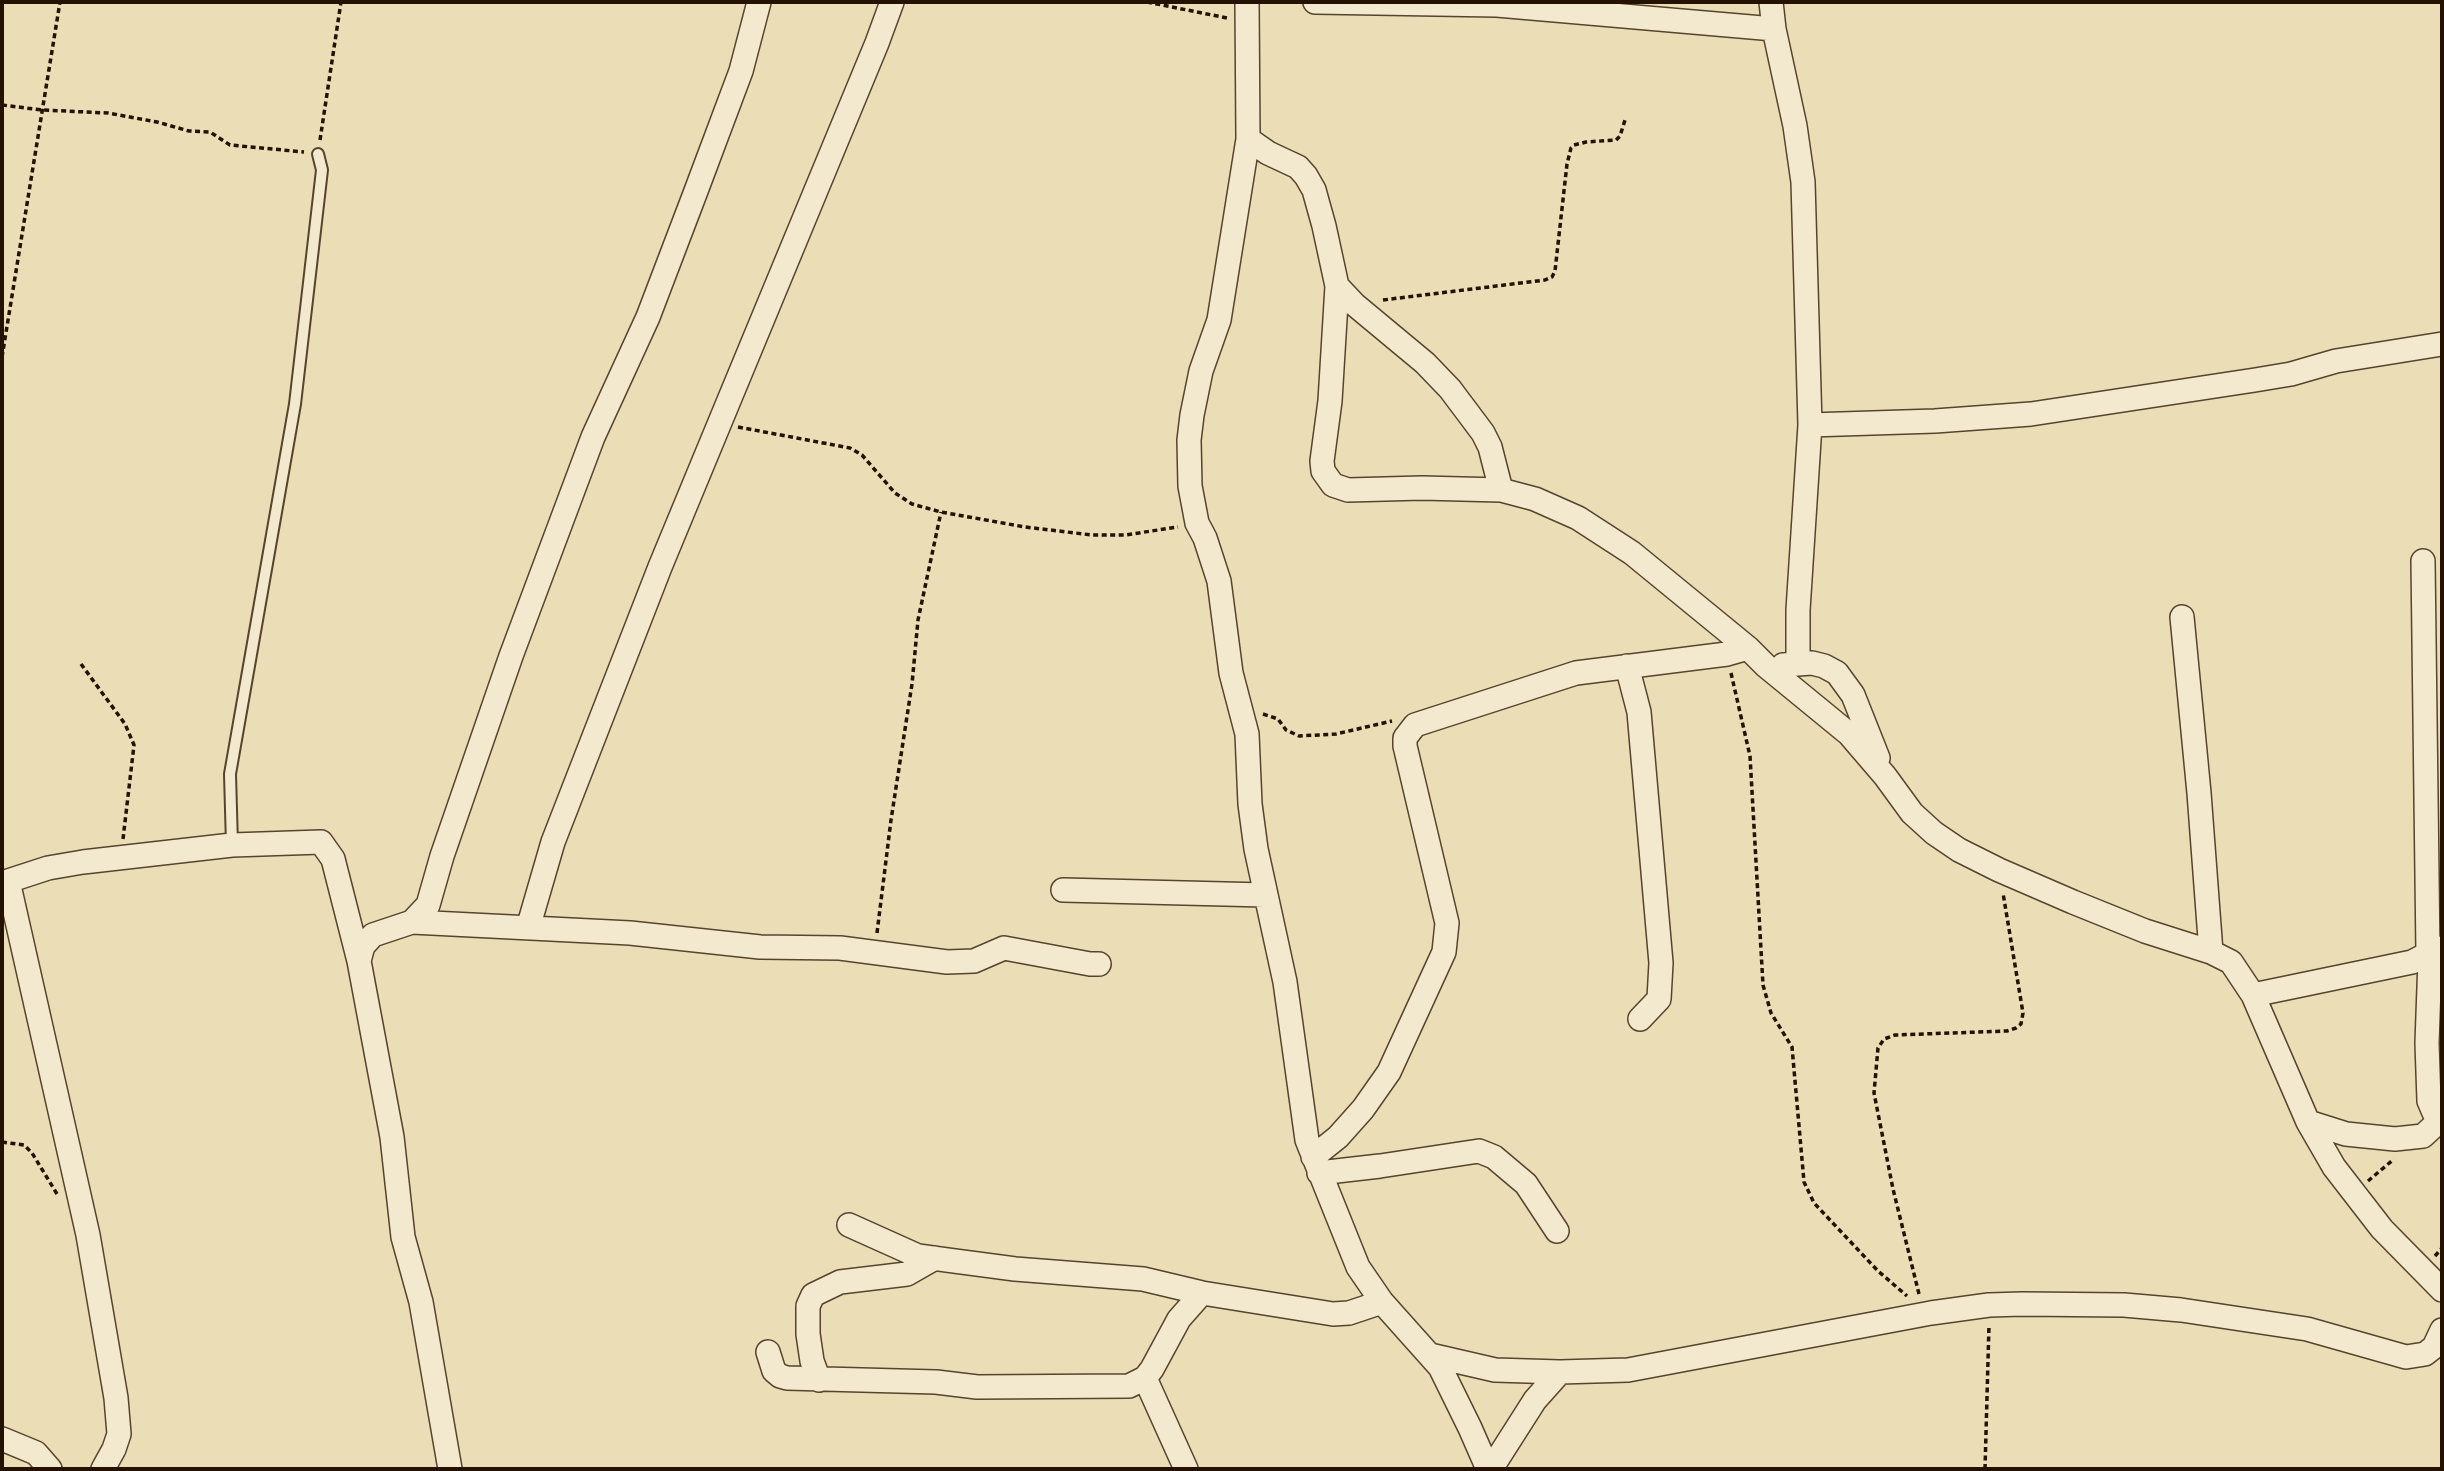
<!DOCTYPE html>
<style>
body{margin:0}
#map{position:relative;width:2444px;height:1471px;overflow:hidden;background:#ebddb5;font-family:"EB Garamond",serif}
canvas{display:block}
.frame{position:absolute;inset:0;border:4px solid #251100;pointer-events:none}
</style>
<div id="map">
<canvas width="2444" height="1471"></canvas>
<div class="frame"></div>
</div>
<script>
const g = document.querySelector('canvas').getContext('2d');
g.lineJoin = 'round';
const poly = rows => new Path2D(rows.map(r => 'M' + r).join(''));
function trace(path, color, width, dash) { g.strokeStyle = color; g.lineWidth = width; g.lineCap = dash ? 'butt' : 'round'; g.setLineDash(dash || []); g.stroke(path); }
const service = poly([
 [232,845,230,774,295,404,322,170,318,154]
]);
const minor = poly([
 [1247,2,1248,139,1219,320,1201,371,1192,415,1189,440,1190,486,1197,523,1205,538,1219,581,1231,673,1247,734,1250,804,1256,849,1285,982,1307,1140,1358,1267,1382,1302,1440,1367,1470,1428,1488,1469],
 [1315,2,1497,5,1774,29],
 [1771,2,1774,29,1795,126,1803,182,1810,425,1798,610,1798,664],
 [1248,139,1268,153,1298,167,1306,176,1314,190,1324,226,1337,286,1330,401,1322,461,1323,471,1333,485,1348,490,1422,488,1501,490,1535,499,1578,518,1632,553,1748,648,1766,666,1849,734,1885,776,1912,813,1934,833,1959,850,1999,870,2073,902,2145,931,2211,952,2231,962,2253,995,2308,1122,2334,1167,2382,1229,2442,1290],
 [1337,286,1354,304,1425,363,1450,389,1483,433,1490,447,1501,490],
 [1810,425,1935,421,2031,414,2255,380,2291,374,2336,361,2442,344],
 [2423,561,2428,954,2430,959,2427,1043,2429,1101,2438,1122],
 [2182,617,2199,793,2211,952],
 [1783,665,1812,663,1824,666,1837,673,1853,695,1878,758],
 [1627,666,1639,712,1661,963,1659,999,1640,1019],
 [8,881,88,1235,116,1398,119,1434,114,1449,103,1469],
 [2,883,48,868,83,862,232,845,321,842,333,859,359,961],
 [1063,890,1265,895],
 [412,922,630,933,760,947,840,948,947,962,974,961,1004,948,1090,964,1099,964],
 [528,928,553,842,660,567,877,43,892,2],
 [2253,995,2412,962,2439,948],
 [2308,1122,2346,1134,2395,1139,2423,1136,2438,1122,2442,1122],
 [1313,1157,1338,1137,1363,1109,1389,1072,1444,952,1447,923,1405,746,1405,738,1415,725,1576,673,1727,654,1748,648],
 [1319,1173,1380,1166,1479,1151,1494,1157,1526,1184,1557,1231],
 [849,1225,918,1256,947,1260,1015,1269,1143,1279,1202,1293,1333,1314,1349,1313,1382,1302],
 [768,1352,774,1371,780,1376,787,1378,936,1382,977,1387,1129,1386,1145,1378,1152,1369,1179,1319,1202,1293],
 [1430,1355,1495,1370,1560,1372],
 [1145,1378,1186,1469],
 [819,1380,812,1361,808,1334,808,1306,813,1295,840,1282,907,1274,935,1258],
 [2,1439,36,1453,50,1469],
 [450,1469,421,1302,403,1237,392,1137,359,961,363,946,373,935,412,922,428,905,442,856,511,656,593,437,648,317,696,191,741,71,759,2],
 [1491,1469,1535,1400,1560,1372,1628,1370,1931,1313,1989,1305,2022,1304,2124,1305,2181,1310,2307,1329,2406,1357,2425,1354,2434,1347,2442,1330]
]);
trace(service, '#56442d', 14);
trace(minor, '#56442d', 26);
trace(poly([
 [1147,2,1227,18],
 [2,105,42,110,108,113,157,122,189,131,210,132,230,145,304,152],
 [320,140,341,2],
 [1383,300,1545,280,1552,277,1555,271,1567,164,1571,148,1574,145,1586,142,1616,140,1620,136,1625,120],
 [2,357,60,2],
 [738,427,850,448,862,455,895,493,912,504,941,512,1025,527,1092,535,1125,535,1178,527],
 [81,664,125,724,134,745,123,839],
 [1731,673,1750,756,1763,985,1771,1013,1792,1047,1804,1182,1814,1203,1878,1271,1907,1296],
 [1263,714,1278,719,1286,730,1299,736,1336,734,1392,721],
 [877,933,891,820,912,684,918,620,941,512],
 [2,1142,24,1145,32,1153,57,1194],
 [2368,1181,2394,1159],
 [2435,1256,2442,1248],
 [1919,1294,1893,1189,1874,1093,1878,1048,1884,1039,1895,1035,2007,1031,2016,1028,2021,1024,2023,1013,2003,893],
 [1985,1469,1989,1325]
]), '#251100', 3.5, [5, 3.5]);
trace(service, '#f2e9cf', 10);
trace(minor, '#f2e9cf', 23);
</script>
